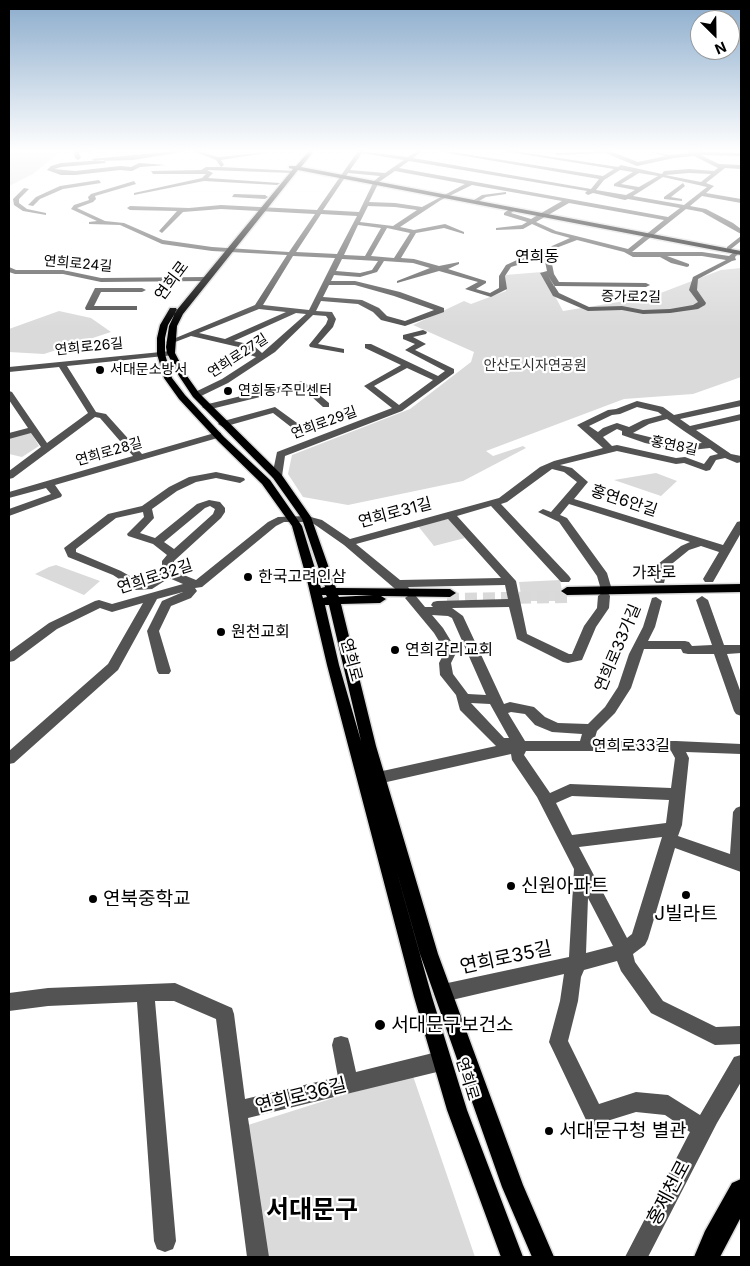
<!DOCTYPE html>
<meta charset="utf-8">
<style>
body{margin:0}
#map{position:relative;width:750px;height:1266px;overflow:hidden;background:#fff;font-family:Inter,sans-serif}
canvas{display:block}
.frame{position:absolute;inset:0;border:10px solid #000;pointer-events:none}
.north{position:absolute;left:690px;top:10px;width:50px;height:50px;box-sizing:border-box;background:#fff;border:1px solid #999;border-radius:50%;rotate:157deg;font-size:14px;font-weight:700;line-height:20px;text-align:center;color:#000}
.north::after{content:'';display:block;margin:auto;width:18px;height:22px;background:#000;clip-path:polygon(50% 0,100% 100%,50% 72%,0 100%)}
</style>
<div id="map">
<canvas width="750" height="1266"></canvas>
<div class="frame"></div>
<div class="north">N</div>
</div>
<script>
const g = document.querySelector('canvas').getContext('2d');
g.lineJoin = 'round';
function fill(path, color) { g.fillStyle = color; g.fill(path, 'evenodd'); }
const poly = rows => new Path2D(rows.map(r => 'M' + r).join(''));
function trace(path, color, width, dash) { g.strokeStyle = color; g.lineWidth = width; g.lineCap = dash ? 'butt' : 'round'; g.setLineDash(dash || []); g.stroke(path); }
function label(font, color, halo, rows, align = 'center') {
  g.font = font + ' Inter,"Noto Sans KR",sans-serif'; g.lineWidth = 4.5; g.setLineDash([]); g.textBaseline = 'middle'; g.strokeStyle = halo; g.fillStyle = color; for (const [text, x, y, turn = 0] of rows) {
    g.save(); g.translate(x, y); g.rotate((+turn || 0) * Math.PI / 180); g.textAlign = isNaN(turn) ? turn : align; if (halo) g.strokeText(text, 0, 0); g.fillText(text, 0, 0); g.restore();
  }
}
fill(poly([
 [9,151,61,151,33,174,9,186],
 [741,268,741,377,693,394,624,399,486,451,493,456,523,446,526,448,463,481,348,505,303,497,288,474,292,455,410,409,471,362,474,352,413,325,464,301,471,304,506,291,505,275,542,272,563,311,650,297,721,270],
 [59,311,91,318,111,332,44,354,9,352,9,329],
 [31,432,39,446,22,457,9,454,9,438],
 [656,473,677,481,661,496,614,480],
 [448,519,465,538,434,546,418,526],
 [56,565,100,581,84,595,35,574,49,567],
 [560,580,564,601,522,601,519,582],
 [413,1076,475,1257,266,1257,248,1125,343,1095]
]), '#dadada');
fill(poly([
 [741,1147,741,1257,686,1257,739,1148]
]), '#fff');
trace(poly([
 [447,599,567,597]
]), '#d9d9d9', 12, [12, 6]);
const major = poly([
 [309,151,314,151,301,167,741,251,741,255,298,170,183,314,177,326,175,353,187,376,199,393,281,474,311,517,336,588,450,589,456,593,450,597,381,596,386,599,380,603,341,604,376,746,438,954,523,1185,554,1257,532,1257,502,1187,420,954,392,855,432,997,467,1110,523,1257,501,1257,447,1110,414,997,327,665,307,580,292,526,262,484,218,441,179,399,164,378,157,354,157,338,160,325,170,308,176,308,177,310,168,325,165,338,165,354,172,378,185,395,224,437,270,480,302,526,321,588,325,587,302,519,273,478,193,397,179,376,167,353,166,347,169,326,176,311,293,169,289,168,289,166,296,166,309,151],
 [322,595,326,595,327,597,323,598,322,595],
 [338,595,373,595,339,597,338,595],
 [325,605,329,605,361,741,339,665,325,605],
 [741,584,741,592,567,595,561,591,567,587,741,584]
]);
const highway = poly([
 [741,1179,741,1217,720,1257,694,1257,705,1231,732,1183,741,1179]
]);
trace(major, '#dbdbdb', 3);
trace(highway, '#dbdbdb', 3);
fill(poly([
 [74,151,95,151,79,153,81,158,78,160,75,158,74,151],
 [176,151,188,151,133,160,95,161,92,159,176,151],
 [193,151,199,151,218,157,278,151,221,160,224,165,221,167,296,171,293,173,207,170,213,173,208,178,280,183,277,185,204,181,134,195,134,193,202,178,206,174,153,174,151,171,201,170,206,167,221,167,216,160,193,151],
 [358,151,408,157,417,151,422,151,413,158,591,189,599,179,436,151,446,151,603,176,614,169,503,151,514,151,618,167,621,165,662,174,664,171,689,169,714,171,718,168,694,156,674,158,637,166,605,153,557,155,554,153,610,151,638,162,666,156,645,151,670,155,689,153,687,151,741,153,741,156,700,155,719,164,741,165,741,169,725,168,706,183,714,186,706,193,741,199,741,203,702,196,690,206,706,209,733,223,741,229,741,234,702,212,686,209,632,252,702,252,729,256,734,252,739,253,735,257,736,260,732,261,698,279,697,290,706,303,705,305,698,309,670,313,643,314,622,310,588,311,553,296,540,273,547,271,544,257,511,267,505,276,507,289,491,297,465,289,478,282,439,271,397,283,397,281,430,268,413,263,384,261,377,272,360,277,334,275,331,281,355,281,400,292,444,308,444,312,405,326,381,320,373,312,358,304,321,301,316,311,332,312,336,319,333,327,318,344,344,349,344,353,310,347,309,345,326,324,328,319,326,316,313,315,275,352,228,383,199,397,193,397,193,393,222,379,256,357,250,355,251,351,247,349,191,336,170,344,166,342,255,305,287,255,212,251,162,244,120,225,89,224,89,222,97,221,71,209,74,205,89,200,88,197,91,194,134,181,136,184,95,196,96,199,93,202,77,208,105,221,124,223,163,240,212,247,289,252,315,214,221,209,183,212,162,233,159,231,177,211,130,210,127,208,130,206,189,208,221,205,317,210,358,151],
 [362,153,404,160,385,173,350,170,362,153],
 [409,161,587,191,585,193,588,195,593,193,625,200,628,199,680,208,668,217,399,168,409,161],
 [620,170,633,172,614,184,614,186,635,190,626,195,596,190,604,180,620,170],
 [395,171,465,184,422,207,395,203,369,202,379,182,395,171],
 [348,173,380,176,374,181,359,212,323,210,348,173],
 [639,173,658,176,639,187,621,184,639,173],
 [689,173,711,174,701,182,665,175,689,173],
 [663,177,707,187,684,205,633,196,663,177],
 [472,185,562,201,531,219,511,213,516,209,511,208,504,213,504,215,527,222,522,225,496,228,496,230,523,229,532,224,552,233,570,238,552,246,545,253,517,260,506,265,499,276,499,288,490,293,476,289,486,283,486,281,448,269,459,264,459,262,439,266,414,259,401,258,416,233,444,228,464,234,464,232,445,224,414,230,400,227,441,200,472,185],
 [569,203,664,220,628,249,556,231,536,222,569,203],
 [368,206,395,207,417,210,393,226,360,222,368,206],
 [321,214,357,216,337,254,296,252,321,214],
 [358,225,381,228,365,256,344,255,358,225],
 [387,228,410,233,394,258,371,256,387,228],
 [577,240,624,252,633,257,660,257,671,263,687,267,689,266,689,264,667,256,702,256,726,260,693,277,689,290,698,302,693,305,670,309,643,310,622,306,589,307,559,293,548,276,554,286,557,286,646,287,650,285,646,283,559,282,554,274,550,254,556,248,577,240],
 [293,256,335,258,309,310,263,305,293,256],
 [342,259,378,261,372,270,360,273,336,271,342,259],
 [329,285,355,285,394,296,434,310,405,321,387,316,379,308,362,300,323,297,329,285],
 [259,309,286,312,225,339,199,333,259,309],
 [296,313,306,314,262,353,253,345,234,341,296,313],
 [104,160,106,163,61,167,54,169,75,171,120,166,131,167,139,163,166,165,140,167,132,171,120,170,75,175,61,175,47,170,51,166,61,163,104,160],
 [99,180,101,183,63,189,40,199,33,206,28,205,36,197,60,186,99,180],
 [683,183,685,186,671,197,682,199,682,201,664,199,664,197,683,183],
 [24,188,29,189,19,199,19,203,27,209,46,213,46,215,23,211,14,205,13,199,24,188],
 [506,192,506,194,486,197,479,201,474,200,482,195,506,192],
 [234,194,265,195,268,197,265,199,232,197,234,194],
 [741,236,741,241,731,249,727,249,727,247,741,236],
 [9,267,16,270,63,270,101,278,205,277,209,279,205,281,101,282,63,274,15,274,9,272,9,267],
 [95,288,142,288,146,290,142,292,101,292,94,306,137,306,137,310,86,310,85,308,95,288],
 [423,330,427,332,426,334,413,337,426,344,415,350,454,369,454,373,402,411,285,456,282,476,281,478,273,478,272,476,277,452,392,408,364,386,401,365,365,348,365,344,371,344,438,376,445,371,405,350,415,344,403,339,403,335,423,330],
 [407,368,433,380,399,405,374,386,407,368],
 [171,351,174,351,174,355,67,366,96,412,106,414,142,454,218,432,221,433,221,437,55,485,62,495,61,497,9,516,9,509,51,494,46,488,9,498,9,492,133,456,100,418,95,417,13,478,9,479,9,471,41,447,31,433,9,439,9,433,28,428,9,400,9,391,12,392,47,443,88,413,59,367,9,372,9,367,171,351],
 [303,381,329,403,329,407,323,407,301,387,207,410,202,407,204,405,303,381],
 [741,400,741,406,680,419,690,426,741,414,741,420,696,430,731,454,741,456,741,462,737,463,725,458,716,460,710,470,706,471,684,463,676,464,617,451,560,465,572,468,588,482,574,499,723,545,737,522,741,521,741,533,713,582,705,582,703,579,719,552,701,546,689,550,668,567,664,583,656,583,654,580,658,564,681,546,690,542,569,504,560,515,567,518,607,573,612,590,608,593,610,596,609,608,596,627,582,660,568,663,563,662,517,639,509,607,452,608,463,616,504,704,510,702,534,707,545,717,558,723,588,724,605,707,618,687,629,654,643,627,652,598,656,597,662,601,655,627,648,641,685,641,689,642,692,646,712,645,696,600,702,596,708,600,724,645,741,645,741,653,727,654,741,693,741,716,736,714,734,711,714,654,688,654,683,653,681,649,644,649,631,688,615,713,597,731,594,741,676,741,741,744,741,754,686,752,689,758,682,825,678,836,730,854,733,812,736,808,741,806,741,872,675,848,648,939,645,945,633,954,635,962,663,1001,716,1027,741,1026,741,1044,715,1045,651,1013,621,971,617,961,584,970,581,977,578,1001,568,1041,599,1104,636,1092,668,1095,700,1115,734,1057,741,1055,741,1082,717,1123,648,1257,625,1257,690,1132,665,1115,636,1112,594,1125,587,1122,549,1042,560,1001,564,974,443,1002,437,999,434,993,437,987,443,984,569,957,574,869,537,797,512,760,511,754,378,784,373,782,371,778,373,774,378,772,496,746,460,710,456,695,440,675,439,663,445,651,434,633,405,598,411,594,415,595,425,607,433,607,431,605,433,602,437,601,508,599,505,585,408,587,411,591,409,594,401,594,344,545,314,524,307,522,284,522,276,526,202,587,195,588,197,591,191,598,171,606,159,631,171,671,169,674,159,674,157,671,147,631,162,601,183,592,157,599,118,670,14,763,9,764,9,751,108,664,143,603,112,612,100,608,57,629,14,661,9,662,9,652,49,623,95,601,99,600,112,604,183,584,169,578,152,589,136,590,113,575,68,557,64,548,108,514,142,506,169,487,189,477,216,472,244,478,245,480,240,483,216,478,196,482,177,491,152,509,154,518,140,533,155,538,197,504,209,500,220,502,225,508,225,512,221,518,174,561,174,571,196,580,268,522,278,517,307,516,322,520,350,539,499,498,540,467,554,461,603,448,577,425,608,410,616,409,637,401,663,407,674,415,741,400],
 [637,407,658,412,662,415,643,420,629,427,617,423,614,424,603,428,598,432,589,426,612,415,620,414,637,407],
 [667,419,684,431,702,443,682,445,633,433,649,424,667,419],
 [617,429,622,431,622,435,645,443,682,451,710,448,718,454,710,456,704,464,685,457,676,458,617,445,612,446,603,437,617,429],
 [552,469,564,472,577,482,551,512,543,509,538,512,559,522,597,576,602,593,598,596,597,608,584,626,572,654,569,654,527,634,516,581,457,516,491,506,561,582,569,582,571,579,569,576,501,504,507,502,552,469],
 [210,506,215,509,213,514,174,549,164,542,205,508,210,506],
 [143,512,144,517,127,534,128,536,153,544,167,555,162,561,162,572,145,583,142,583,121,571,76,552,76,549,116,518,143,512],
 [448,519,501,578,400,580,356,544,448,519],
 [432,615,448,616,452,618,486,695,468,694,453,674,451,663,457,651,443,628,432,615],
 [471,703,490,704,509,738,504,738,471,703],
 [511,712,525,714,535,725,552,732,582,734,580,741,525,741,508,713,511,712],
 [526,751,671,751,675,758,671,788,570,784,550,793,524,755,526,751],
 [572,796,669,800,666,823,572,835,556,803,572,796],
 [662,837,632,934,627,938,579,847,662,837],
 [588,898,613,946,586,953,588,898],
 [275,407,297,423,297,427,291,427,273,413,223,427,218,424,220,422,275,407],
 [175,983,232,1008,234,1014,245,1099,338,1077,332,1045,334,1038,341,1036,348,1038,350,1045,356,1072,441,1051,448,1054,451,1061,448,1068,441,1071,248,1118,269,1257,247,1257,216,1019,174,1001,155,1001,176,1241,173,1249,165,1252,157,1249,154,1241,137,1002,48,1006,9,1011,9,993,48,988,175,983]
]), '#535353');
fill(major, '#000');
fill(highway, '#000');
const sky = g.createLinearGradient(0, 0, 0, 328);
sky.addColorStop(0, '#8baccc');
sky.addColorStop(0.46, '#fff');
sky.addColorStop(1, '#ffffff00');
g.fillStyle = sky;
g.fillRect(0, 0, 750, 328);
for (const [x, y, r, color] of [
 [100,370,5,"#000"],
 [228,391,5,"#000"],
 [248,577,5,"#000"],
 [221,632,5,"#000"],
 [395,650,5,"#000"],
 [511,886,5,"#000"],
 [686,895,5,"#000"],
 [93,899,5,"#000"],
 [380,1025,6,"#000"],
 [549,1131,5,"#000"]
]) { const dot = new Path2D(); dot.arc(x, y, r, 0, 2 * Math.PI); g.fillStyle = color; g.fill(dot); trace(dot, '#fff', 2); }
label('14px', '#000', '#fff', [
 ["연희로24길",78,264,5],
 ["증가로2길",631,297,1],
 ["연희로26길",89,347,-6],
 ["연희로27길",238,356,-33],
 ["연희로29길",324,423,-20],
 ["홍연8길",674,446,12],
 ["연희로28길",109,452,-16]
]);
label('14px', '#313131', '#fff', [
 ["안산도시자연공원",535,366]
]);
label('14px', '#000', '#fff', [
 ["서대문소방서",110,370],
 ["연희동 주민센터",238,391]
], 'left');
label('16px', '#000', '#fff', [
 ["연희동",537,257]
]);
label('16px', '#000', '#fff', [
 ["연희로",172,281,-53],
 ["홍연6안길",624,501,18],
 ["연희로31길",395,513,-15],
 ["가좌로",654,573,-1],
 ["연희로32길",155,577,-18],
 ["연희로33가길",618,648,-67],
 ["연희로",351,660,75],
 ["연희로33길",631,746],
 ["연희로",467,1079,73]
]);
label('16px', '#000', '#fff', [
 ["한국고려인삼",258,577],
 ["원천교회",231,632],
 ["연희감리교회",405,650]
], 'left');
label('19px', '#000', '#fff', [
 ["신원아파트",521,886],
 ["연북중학교",103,899],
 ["J빌라트",686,914,"center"],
 ["서대문구보건소",391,1025],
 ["서대문구청 별관",559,1131]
], 'left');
label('19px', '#000', '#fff', [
 ["연희로35길",506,958,-12],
 ["연희로36길",301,1096,-14],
 ["홍제천로",669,1193,-62]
]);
label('bold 25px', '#000', '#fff', [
 ["서대문구",312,1210]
]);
</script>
